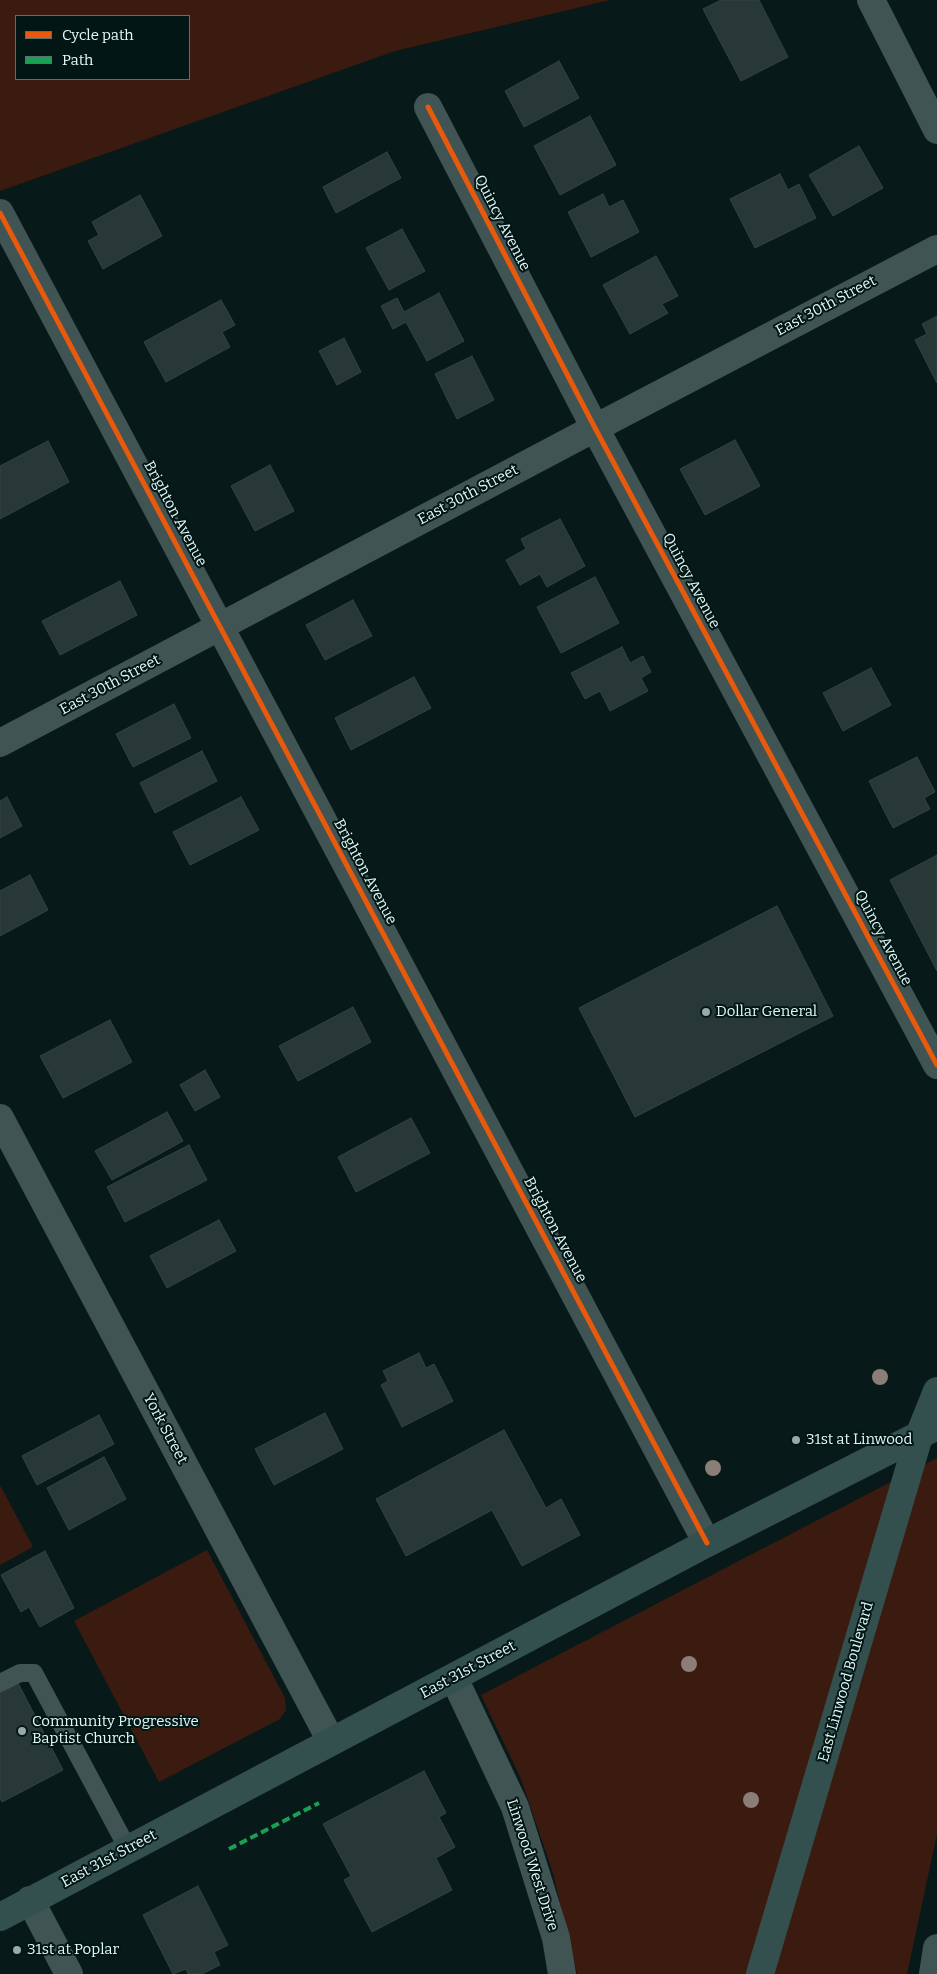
<!DOCTYPE html>
<style>
body{margin:0}
#map{position:relative;width:937px;height:1974px;overflow:hidden;background:#081919;font-family:Bitter,serif}
canvas{display:block}
.legend{position:absolute;left:15px;top:15px;width:175px;height:65px;box-sizing:border-box;background:#021615;border:1px solid #5c716f;margin:0;padding:6px 9px;list-style:none;font-size:15px;color:#e2f9f6}
.legend li{display:flex;align-items:center;gap:10px;height:25px}
.legend b{width:25px;border:1px solid #5c716f}
</style>
<div id="map">
<canvas width="937" height="1974"></canvas>
<ul class="legend">
<li><b style="height:6px;background:#e8590c"></b>Cycle path</li>
<li><b style="height:6px;background:#1a9f57"></b>Path</li>
</ul>
</div>
<script>
const g = document.querySelector('canvas').getContext('2d');
g.lineJoin = 'round';
function fill(path, color) { g.fillStyle = color; g.fill(path, 'evenodd'); }
const poly = rows => new Path2D(rows.map(r => 'M' + r).join(''));
function trace(path, color, width, dash) { g.strokeStyle = color; g.lineWidth = width; g.lineCap = dash ? 'butt' : 'round'; g.setLineDash(dash || []); g.stroke(path); }
function label(font, color, halo, rows, align = 'center') {
  g.font = font + ' Bitter,serif'; g.lineWidth = 4; g.setLineDash([]); g.textBaseline = 'middle'; g.strokeStyle = halo; g.fillStyle = color; for (const [text, x, y, turn = 0] of rows) {
    g.save(); g.translate(x, y); g.rotate((+turn || 0) * Math.PI / 180); g.textAlign = isNaN(turn) ? turn : align; if (halo) g.strokeText(text, 0, 0); g.fillText(text, 0, 0); g.restore();
  }
}
fill(poly([
 [0,0,610,0,395,51,0,191],
 [16,16,189,16,189,79,16,79],
 [937,1458,937,1834,907,1974,577,1974,553,1873,521,1779,481,1695],
 [0,1485,33,1547,0,1565],
 [207,1550,285,1698,286,1710,280,1719,159,1782,74,1621]
]), '#3b1b0f');
const building = poly([
 [721,0,759,0,788,57,741,81,703,9,721,0],
 [559,61,579,98,524,127,505,91,559,61],
 [590,116,616,165,560,195,534,146,590,116],
 [859,146,883,188,833,216,809,175,859,146],
 [387,152,401,178,336,213,323,187,387,152],
 [780,174,788,190,799,184,816,218,755,248,730,199,780,174],
 [603,194,609,207,623,200,639,232,591,257,568,212,603,194],
 [140,195,162,236,103,269,88,241,99,235,92,222,140,195],
 [402,229,425,271,389,290,366,248,402,229],
 [656,256,678,296,662,304,668,313,630,334,603,285,656,256],
 [439,293,464,341,427,361,406,322,393,329,381,306,397,298,404,312,439,293],
 [221,300,235,325,222,332,230,347,166,382,144,342,221,300],
 [937,316,937,383,915,340,927,334,922,324,937,316],
 [344,338,361,372,337,385,319,351,344,338],
 [472,356,494,400,457,419,435,374,472,356],
 [735,440,760,486,705,515,680,469,735,440],
 [48,441,69,482,0,519,0,466,48,441],
 [270,465,294,511,255,531,231,486,270,465],
 [560,519,585,566,547,587,540,574,520,585,506,560,526,549,521,539,560,519],
 [595,577,619,623,561,653,537,607,595,577],
 [120,581,137,615,60,655,42,621,120,581],
 [353,600,372,636,325,660,306,625,353,600],
 [622,647,630,663,643,656,651,672,641,678,648,691,610,711,600,691,585,699,571,673,622,647],
 [871,668,891,705,843,731,823,693,871,668],
 [414,677,431,708,351,750,335,718,414,677],
 [174,704,191,738,133,767,116,734,174,704],
 [202,751,217,781,155,813,140,783,202,751],
 [917,757,935,792,924,798,930,809,893,828,869,781,917,757],
 [7,797,22,826,0,838,0,801,7,797],
 [241,797,259,830,190,865,173,832,241,797],
 [937,855,937,971,890,880,937,855],
 [30,875,48,910,0,936,0,891,30,875],
 [777,906,833,1016,635,1117,579,1008,777,906],
 [353,1007,371,1042,298,1081,279,1046,353,1007],
 [110,1020,132,1062,63,1098,40,1056,110,1020],
 [205,1070,220,1097,195,1111,180,1085,205,1070],
 [167,1112,183,1141,112,1180,95,1151,167,1112],
 [411,1118,430,1153,356,1192,338,1157,411,1118],
 [189,1145,207,1180,125,1222,107,1187,189,1145],
 [219,1220,236,1251,167,1288,150,1256,219,1220],
 [419,1353,426,1368,434,1364,453,1401,402,1427,381,1385,388,1381,383,1371,419,1353],
 [325,1413,343,1449,274,1485,255,1449,325,1413],
 [99,1415,114,1444,37,1485,22,1456,99,1415],
 [504,1430,546,1508,561,1499,580,1535,522,1566,492,1510,406,1556,376,1499,504,1430],
 [104,1457,126,1499,69,1530,47,1488,104,1457],
 [45,1551,74,1608,40,1627,29,1607,21,1612,1,1575,45,1551],
 [18,1683,63,1770,2,1802,0,1798,0,1692,18,1683],
 [424,1771,446,1813,439,1817,455,1847,436,1858,452,1890,372,1932,344,1880,351,1876,323,1824,424,1771],
 [198,1886,228,1945,214,1952,220,1965,202,1974,188,1974,186,1969,173,1974,143,1915,198,1886]
]);
fill(building, '#273837');
trace(building, '#344443', 1);
trace(poly([
 [0,1683,20,1673,34,1673,128,1849]
]), '#3f5453', 18);
trace(poly([
 [871,0,937,130],
 [428,107,595,428,937,1065],
 [0,213,707,1543],
 [0,743,595,428,937,249],
 [0,1118,331,1741],
 [454,1678,515,1807,556,1938,562,1974],
 [30,1900,69,1974],
 [933,1974,937,1948]
]), '#3f5453', 28);
trace(poly([
 [0,1917,707,1543,937,1426],
 [760,1974,919,1436,937,1391]
]), '#33504f', 28);
trace(poly([
 [229,1849,319,1803]
]), '#1a9f57', 4, [8, 4]);
trace(poly([
 [428,107,595,428,937,1065],
 [0,213,707,1543]
]), '#e8590c', 5);
g.fillStyle = '#8a7e77';
for (const [x, y] of [
 [880,1377],
 [713,1468],
 [689,1664],
 [751,1800]
]) { g.beginPath(); g.arc(x, y, 8, 0, 2 * Math.PI); g.fill(); }
for (const [x, y, r, color] of [
 [706,1012,5,"#96aba9"],
 [796,1440,5,"#96aba9"],
 [22,1731,5,"#96aba9"],
 [17,1950,5,"#96aba9"]
]) { const dot = new Path2D(); dot.arc(x, y, r, 0, 2 * Math.PI); g.fillStyle = color; g.fill(dot); trace(dot, '#021615', 2); }
label('15px', '#e2f9f6', '#021615', [
 ["Quincy Avenue",502,223,63],
 ["East 30th Street",826,306,-28],
 ["East 30th Street",468,495,-28],
 ["Brighton Avenue",175,514,62],
 ["Quincy Avenue",691,581,62],
 ["East 30th Street",110,685,-28],
 ["Brighton Avenue",365,872,62],
 ["Quincy Avenue",883,938,62],
 ["Brighton Avenue",555,1230,62],
 ["York Street",165,1429,62],
 ["East 31st Street",468,1670,-28],
 ["East Linwood Boulevard",846,1682,-74],
 ["East 31st Street",109,1859,-28],
 ["Linwood West Drive",532,1865,72]
]);
label('15px', '#e2f9f6', '#021615', [
 ["Dollar General",716,1012],
 ["31st at Linwood",806,1440],
 ["Community Progressive",32,1722],
 ["Baptist Church",32,1739],
 ["31st at Poplar",27,1950]
], 'left');
</script>
